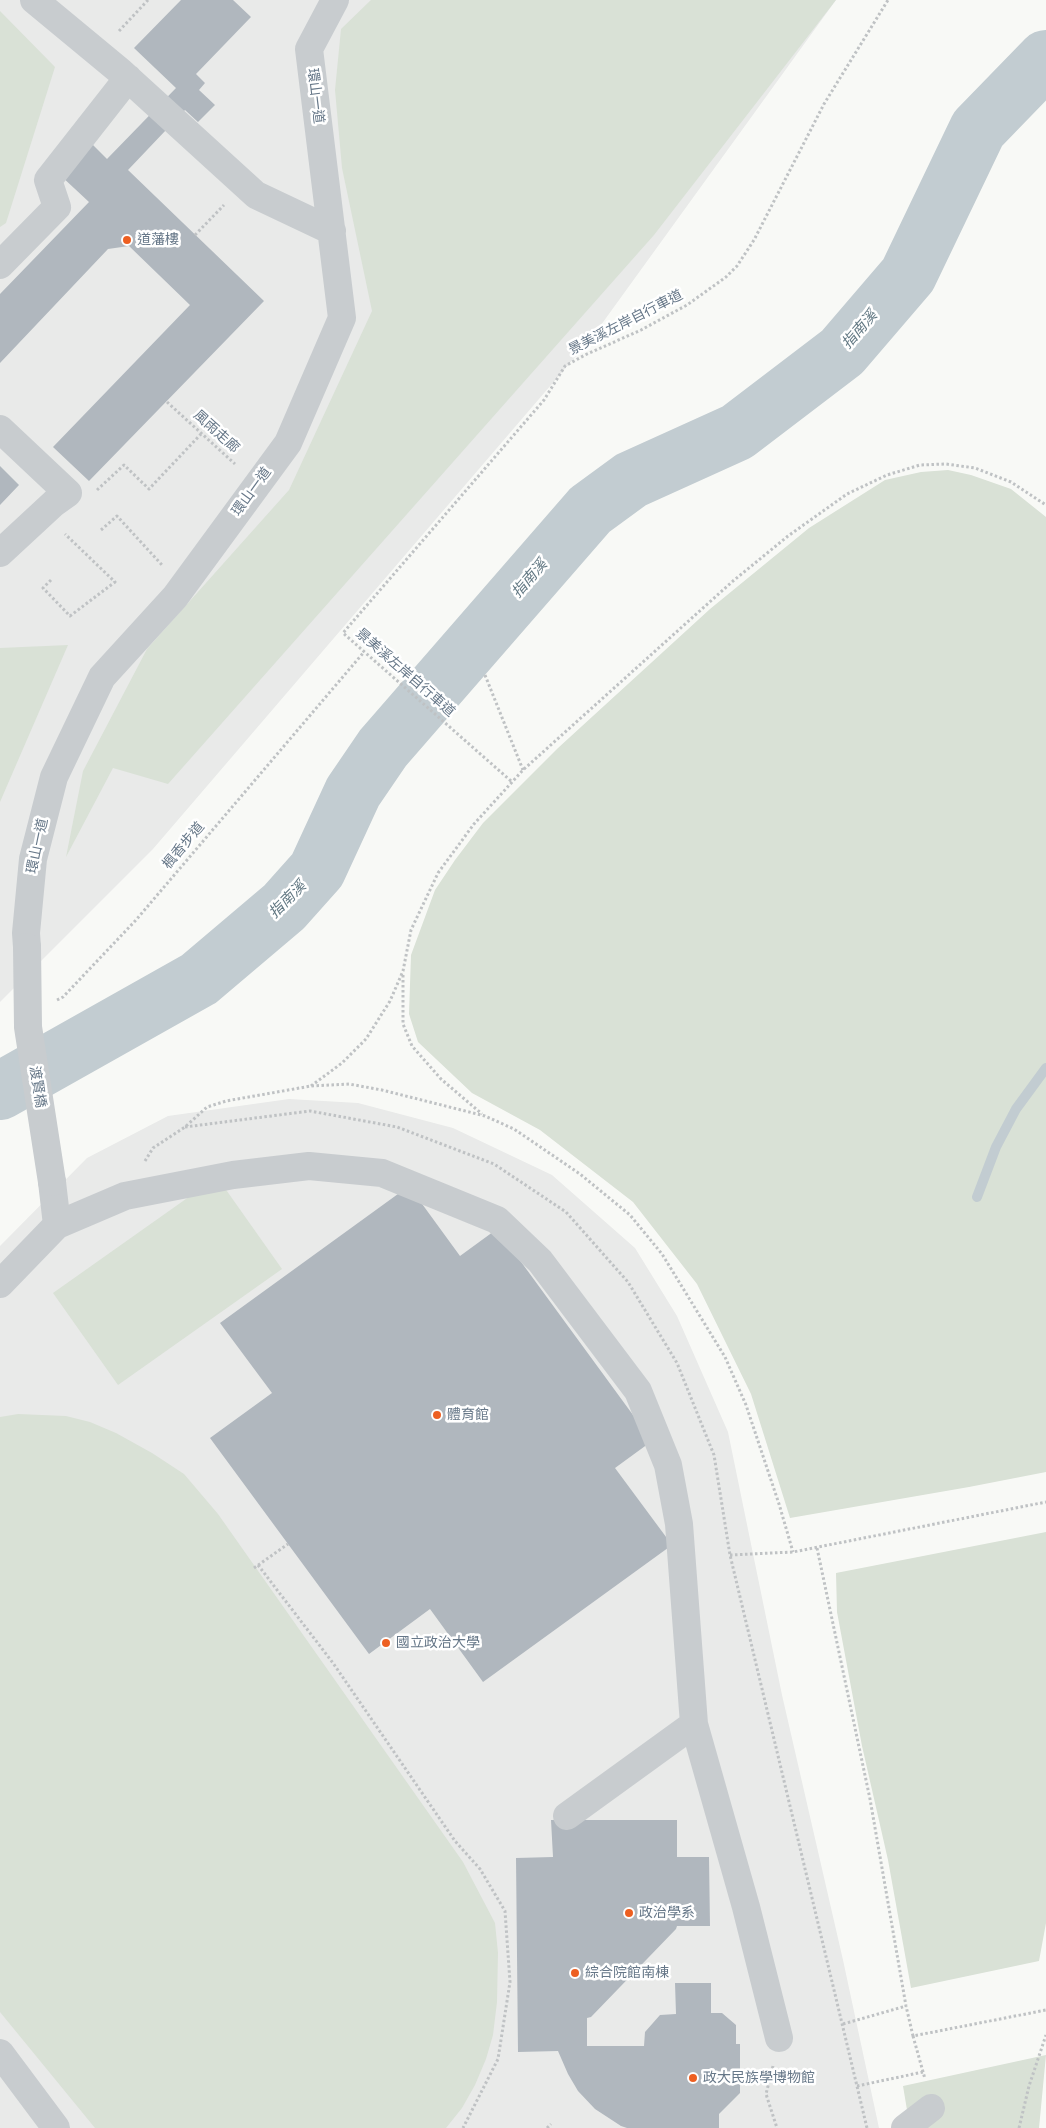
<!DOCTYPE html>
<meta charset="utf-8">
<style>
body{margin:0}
canvas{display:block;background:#f8f9f6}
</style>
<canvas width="1046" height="2128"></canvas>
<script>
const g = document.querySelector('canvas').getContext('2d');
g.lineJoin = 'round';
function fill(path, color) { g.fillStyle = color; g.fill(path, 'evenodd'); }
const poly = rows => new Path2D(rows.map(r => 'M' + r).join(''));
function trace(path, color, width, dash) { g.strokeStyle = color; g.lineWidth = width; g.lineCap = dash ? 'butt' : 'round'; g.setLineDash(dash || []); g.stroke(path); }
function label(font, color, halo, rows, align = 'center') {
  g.font = font + ' "DejaVu Sans","Noto Sans TC",sans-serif'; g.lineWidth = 5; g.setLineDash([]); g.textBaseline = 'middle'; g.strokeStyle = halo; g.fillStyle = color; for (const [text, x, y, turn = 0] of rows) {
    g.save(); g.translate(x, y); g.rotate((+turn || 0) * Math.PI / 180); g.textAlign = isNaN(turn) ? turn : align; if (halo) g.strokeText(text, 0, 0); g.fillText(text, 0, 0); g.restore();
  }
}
fill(poly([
 [0,0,836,0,593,336,153,849,0,1002],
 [289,1099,358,1103,453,1128,552,1175,635,1248,677,1316,728,1432,782,1695,843,1960,879,2128,0,2128,0,1246,87,1158,168,1116]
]), '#e9eae9');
fill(poly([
 [371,0,836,0,654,235,168,784,113,768,66,857,83,771,147,649,289,490,372,311,342,168,335,90,341,29],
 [0,11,55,67,6,223,0,227],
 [948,470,971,475,1011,489,1046,517,1046,1472,969,1487,790,1518,751,1394,697,1284,633,1202,540,1130,472,1093,418,1042,409,1014,411,955,435,890,455,860,483,823,558,748,710,609,809,528,885,480,921,472],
 [68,645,0,802,0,648],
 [217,1177,282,1269,118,1385,53,1293],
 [18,1414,66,1416,90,1422,116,1433,152,1453,184,1474,218,1514,463,1862,495,1923,498,1953,497,2002,493,2035,486,2059,475,2085,462,2108,446,2128,95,2128,0,2012,0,1417],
 [1046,1532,1046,1923,1039,1961,911,1988,888,1860,862,1746,837,1612,836,1573],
 [1046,2055,1039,2128,910,2128,903,2086]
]), '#d9e1d6');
trace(poly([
 [977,1197,996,1147,1016,1109,1046,1068]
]), '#c2ccd1', 10);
trace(poly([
 [0,1091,199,979,284,907,317,870,353,792,383,748,590,510,631,480,737,432,842,352,908,275,978,129,1046,59]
]), '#c2ccd1', 58);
fill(poly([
 [181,0,233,0,251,17,196,74,205,83,199,90,215,105,198,122,185,110,128,170,264,301,89,481,53,447,190,305,129,246,108,249,0,363,0,294,89,202,60,175,91,143,107,159,176,88,134,48],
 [0,466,19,485,0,505],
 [409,1186,460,1256,497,1229,652,1441,615,1468,672,1545,483,1682,430,1609,369,1654,210,1438,272,1393,220,1323],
 [551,1820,677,1820,677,1857,709,1857,710,1926,677,1926,676,1929,591,2017,587,2018,587,2046,644,2046,645,2032,660,2015,676,2014,675,1983,711,1983,711,2013,722,2013,736,2025,736,2044,740,2044,740,2093,719,2114,719,2128,627,2128,621,2126,595,2109,578,2091,568,2074,558,2051,518,2052,516,1858,553,1857]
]), '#b0b7be');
trace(poly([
 [119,31,148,0],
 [195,235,224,205],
 [167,402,235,464],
 [97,490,124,465,149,489,201,434],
 [101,530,117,516,162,565],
 [51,580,43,588,70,616,115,582,65,534],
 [485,675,523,770],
 [511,781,343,633,544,400,565,366,585,355,641,330,687,305,726,277,737,266,754,240,824,104,888,0],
 [403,975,403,1024,412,1046,441,1079,482,1114],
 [57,1000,63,997,136,920,364,652],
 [311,1086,342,1063,366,1039,390,1001,403,971,411,930,438,873,474,824,523,770,733,581,788,536,847,494,887,475,920,465,946,464,975,468,1011,482,1046,505],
 [185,1127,310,1111,397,1127,494,1164,566,1212,628,1282,677,1363,714,1455,730,1555,867,2128],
 [145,1161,153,1148,185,1127,207,1107,226,1101,311,1086,349,1084,382,1090,485,1116,514,1129,580,1174,630,1215,662,1254,725,1357,746,1405,779,1504,793,1552],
 [817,1548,870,1799,906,2006,913,2036,1046,2010],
 [730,1555,793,1552,1046,1502],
 [258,1565,333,1663,455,1841,480,1869,505,1911,510,1982,498,2059,463,2128],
 [254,1568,288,1544],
 [843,2024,906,2006],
 [913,2036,925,2079],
 [773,2066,766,2094,777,2128],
 [857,2086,923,2072],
 [547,2128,551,2124],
 [1019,2128,1029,2086,1046,2035]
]), '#bfc2c4', 3, [2.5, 2.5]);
trace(poly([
 [34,0,121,72,256,195,332,231],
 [0,265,57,207,48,180,128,78],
 [0,429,68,493,54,503,0,553],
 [27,947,26,933,33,859,54,777,102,677,175,597,288,443,342,318,309,49,335,0],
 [52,1182,57,1225],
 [0,1284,57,1225,125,1196,233,1175,309,1166,382,1173,497,1220,540,1261,638,1391,668,1465,679,1524,694,1724,746,1907,779,2038],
 [567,1816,694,1724],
 [0,2053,56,2128],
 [905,2128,931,2108]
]), '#c8cccf', 28);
trace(poly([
 [27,947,28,1027,52,1182]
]), '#c8cccf', 28);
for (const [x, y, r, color] of [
 [127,240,5,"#ed5f21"],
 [437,1415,5,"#ed5f21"],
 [386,1643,5,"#ed5f21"],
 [629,1913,5,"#ed5f21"],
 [575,1973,5,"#ed5f21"],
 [693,2078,5,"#ed5f21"]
]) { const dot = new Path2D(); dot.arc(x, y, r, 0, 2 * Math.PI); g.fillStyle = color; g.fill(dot); trace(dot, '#fff', 2); }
label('14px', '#678', '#fff', [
 ["環山一道",315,96,83],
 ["景美溪左岸自行車道",626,323,-27],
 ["風雨走廊",216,432,42],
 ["環山一道",252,492,-54],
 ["景美溪左岸自行車道",405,673,41],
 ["環山一道",38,846,-78],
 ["楓香步道",184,846,-50],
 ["渡賢橋",37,1087,81]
]);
label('14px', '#678', '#fff', [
 ["道藩樓",137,240],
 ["體育館",447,1415],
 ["國立政治大學",396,1643],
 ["政治學系",639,1913],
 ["綜合院館南棟",585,1973],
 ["政大民族學博物館",703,2078]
], 'left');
label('italic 15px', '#627883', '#fff', [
 ["指南溪",860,330,-49],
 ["指南溪",530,579,-49],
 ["指南溪",288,900,-45]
]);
</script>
